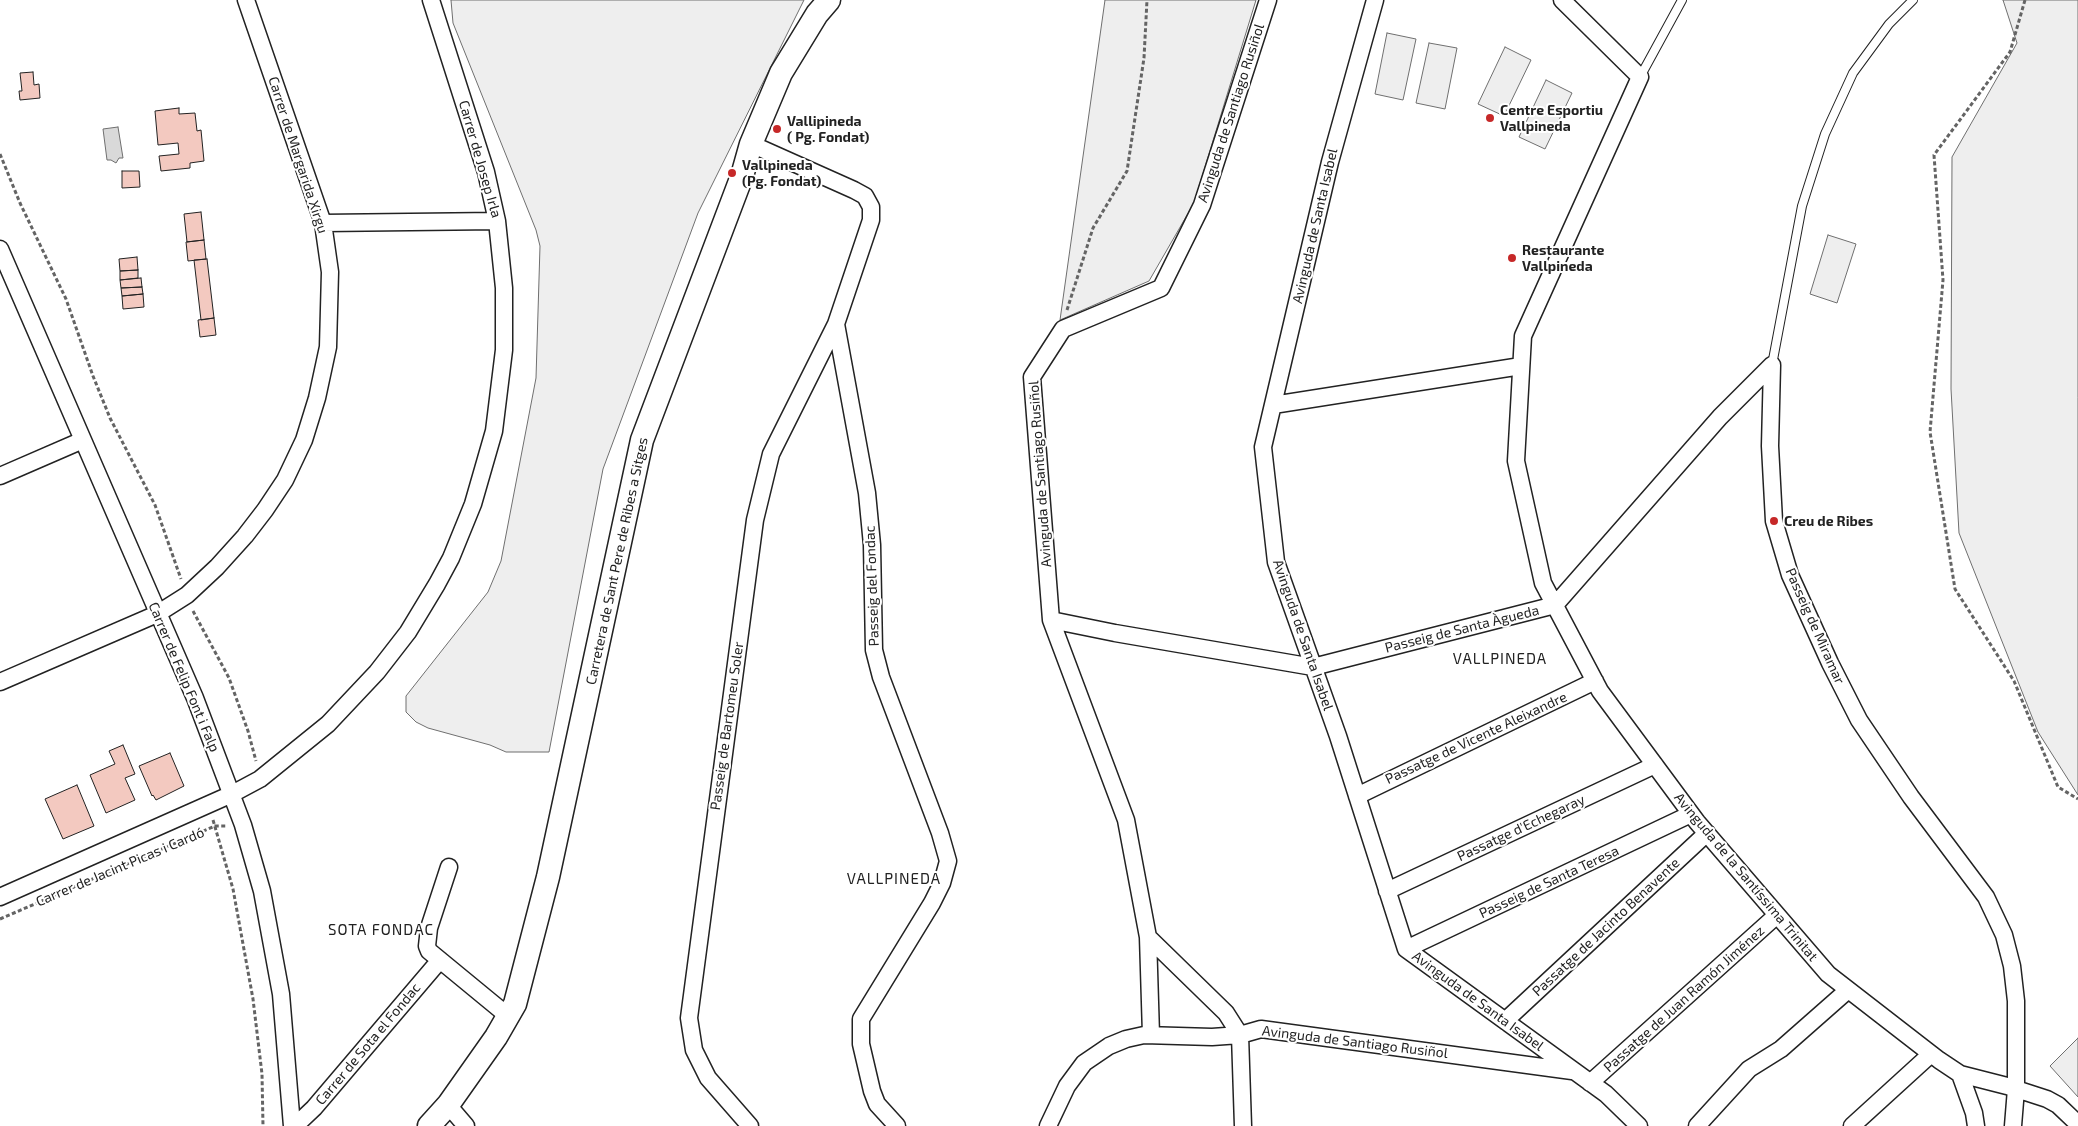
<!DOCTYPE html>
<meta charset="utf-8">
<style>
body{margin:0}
canvas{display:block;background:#fff}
</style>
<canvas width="2078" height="1126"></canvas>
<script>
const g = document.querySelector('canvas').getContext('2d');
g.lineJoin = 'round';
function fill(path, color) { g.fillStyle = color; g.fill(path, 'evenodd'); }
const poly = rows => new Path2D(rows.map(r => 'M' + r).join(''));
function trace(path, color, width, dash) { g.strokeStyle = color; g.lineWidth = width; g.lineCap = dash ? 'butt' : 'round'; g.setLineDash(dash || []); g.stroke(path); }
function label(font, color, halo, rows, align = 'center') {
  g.font = font + ' "Exo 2",sans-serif'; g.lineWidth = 4; g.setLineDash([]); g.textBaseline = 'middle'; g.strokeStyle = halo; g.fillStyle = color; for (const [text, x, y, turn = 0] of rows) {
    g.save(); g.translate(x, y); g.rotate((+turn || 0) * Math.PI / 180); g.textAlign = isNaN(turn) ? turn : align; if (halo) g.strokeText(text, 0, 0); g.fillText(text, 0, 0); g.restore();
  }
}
const green = poly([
 [451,0,804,0,698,213,603,469,549,752,506,752,490,745,428,728,416,722,406,712,406,696,488,592,501,561,536,378,540,246,536,230,453,23,451,0],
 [1105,0,1256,0,1194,203,1149,281,1060,320,1105,0],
 [2003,0,2078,0,2078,795,2038,732,1959,533,1951,389,1952,157,2017,43,2003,0],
 [1387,33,1416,39,1403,100,1375,94,1387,33],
 [1429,43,1457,48,1445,109,1416,103,1429,43],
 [1505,47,1531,60,1504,116,1478,104,1505,47],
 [1546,80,1572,93,1545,149,1519,137,1546,80],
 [1828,235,1856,244,1837,303,1810,294,1828,235],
 [2078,1038,2078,1097,2050,1066,2078,1038]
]);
fill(green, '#eee');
trace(green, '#6f6f6f', 1);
const water = poly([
 [118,127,123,158,119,158,116,163,111,160,107,160,103,129,118,127]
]);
fill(water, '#d9d9d9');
trace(water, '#6f6f6f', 1);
const building = poly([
 [33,72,34,85,39,84,40,98,20,100,19,91,22,91,20,73,33,72],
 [179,108,179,114,195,113,197,131,201,130,204,161,190,163,190,168,161,171,159,156,179,154,178,143,158,145,155,111,179,108],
 [122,171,139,171,140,187,122,188,122,171],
 [201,212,204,240,187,242,184,214,201,212],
 [204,240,206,259,188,261,186,242,204,240],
 [137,257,138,270,120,271,119,259,137,257],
 [207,259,214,318,201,320,194,260,207,259],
 [138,270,138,278,120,280,120,271,138,270],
 [141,278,142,287,121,288,120,280,141,278],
 [142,287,143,294,122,296,121,288,142,287],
 [143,294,144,307,123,309,122,296,143,294],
 [214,318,216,335,200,337,198,320,214,318],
 [123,745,135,774,125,778,135,800,106,813,90,775,115,764,109,751,123,745],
 [170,753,184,786,156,800,153,795,152,796,139,766,170,753],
 [77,785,94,826,63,839,45,799,77,785]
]);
fill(building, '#f3c9c0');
trace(building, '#222', 1);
const lane = poly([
 [1640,77,1682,0],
 [1772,365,1802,206,1825,134,1853,73,1889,24,1913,0]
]);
const street = poly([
 [1375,0,1330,162,1263,447,1276,562,1338,736,1406,949,1606,1094,1639,1126],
 [1562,0,1640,77,1523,336,1516,461,1543,583,1600,691,1697,822,1828,974,1939,1060,1960,1074,2007,1086,2047,1099,2058,1105,2078,1124],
 [751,144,854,190,865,196,871,207,871,220,836,324,867,493,872,545,874,650,881,677,940,833,948,861,942,883,932,903,861,1019,861,1044,872,1091,877,1104,897,1126],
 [323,223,497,221],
 [0,249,195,698,243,825,262,891,281,994,292,1126],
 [1772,365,1770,446,1774,521,1790,575,1830,663,1859,720,1911,797,1986,897,2004,935,2012,966,2016,1001,2016,1089,2013,1126],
 [1273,405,1521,366],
 [0,476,83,440],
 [1051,620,1115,633,1313,667,1555,605,1720,417,1772,365],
 [0,682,157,614,187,595,217,567,245,536,265,510,285,480,304,440,317,398,328,347,330,272,323,223,246,0],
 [1357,796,1595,681],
 [449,867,429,928,427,946,429,951,508,1016],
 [1387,891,1655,765],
 [0,897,232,794,260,779,328,724,377,672,408,632,437,584,451,558,473,504,494,431,504,350,504,288,497,221,486,172,431,0],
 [1148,937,1226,1013,1240,1035],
 [1406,949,1691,814],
 [1505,1021,1707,833],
 [1151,1035,1148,937,1126,820,1051,620,1032,377,1063,329,1161,288,1202,205,1268,0],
 [1240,1035,1243,1126],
 [1960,1074,1974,1113,1976,1126],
 [1590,1083,1777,915],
 [448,1105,466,1126],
 [295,1126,314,1108,440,960],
 [750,1126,708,1078,694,1050,689,1018,755,520,771,454,836,324],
 [1048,1126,1067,1086,1084,1063,1109,1046,1126,1039,1144,1035,1212,1037,1240,1035,1261,1029,1572,1071],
 [1697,1126,1749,1069,1781,1049,1848,990],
 [1852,1126,1931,1054]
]);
const secondary = poly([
 [429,1126,448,1105,496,1037,515,1004,548,877,642,440,742,176,751,144,781,73,817,14,829,0]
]);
trace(lane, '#222', 10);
trace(street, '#222', 19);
trace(secondary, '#222', 25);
trace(poly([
 [2025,0,2010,52,1934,155,1943,280,1930,432,1955,589,2014,681,2058,787,2078,799],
 [0,154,20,203,66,299,93,376,110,418,155,505,181,579],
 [1067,310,1093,228,1127,171,1144,58,1147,0],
 [193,611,229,678,248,731,256,761],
 [213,820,233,889,253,999,262,1074,263,1126],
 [0,919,215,826,227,826]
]), '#646464', 3, [4, 2.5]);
trace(lane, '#fff', 8);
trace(street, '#fff', 16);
trace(secondary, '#fff', 22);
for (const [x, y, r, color] of [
 [1490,118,5,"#c62828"],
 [777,129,5,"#c62828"],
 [732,173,5,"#c62828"],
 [1512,258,5,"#c62828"],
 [1774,521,5,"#c62828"]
]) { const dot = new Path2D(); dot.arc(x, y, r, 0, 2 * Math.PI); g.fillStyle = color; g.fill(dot); trace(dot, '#fff', 2); }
label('bold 14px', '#222', '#fff', [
 ["Centre Esportiu",1500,110],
 ["Vallpineda",1500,126],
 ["Vallipineda",787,121],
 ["( Pg. Fondat)",787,137],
 ["Vallpineda",742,165],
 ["(Pg. Fondat)",742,181],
 ["Restaurante",1522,250],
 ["Vallpineda",1522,266],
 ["Creu de Ribes",1784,521]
], 'left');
label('14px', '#222', '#fff', [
 ["Avinguda de Santiago Rusiñol",1231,113,-72],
 ["Carrer de Margarida Xirgu",298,155,72],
 ["Carrer de Josep Irla",480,159,74],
 ["Avinguda de Santa Isabel",1315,226,-77],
 ["Avinguda de Santiago Rusiñol",1040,474,-94],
 ["Carretera de Sant Pere de Ribes a Sitges",617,561,-78],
 ["Passeig del Fondac",872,586,-92],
 ["Passeig de Miramar",1815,626,66],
 ["Passeig de Santa Àgueda",1462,629,-14],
 ["Avinguda de Santa Isabel",1303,635,71],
 ["Carrer de Felip Font i Falp",184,677,67],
 ["Passeig de Bartomeu Soler",727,726,-82],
 ["Passatge de Vicente Aleixandre",1476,738,-25],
 ["Passatge d'Echegaray",1521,828,-25],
 ["Carrer de Jacint Picas i Cardó",120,867,-23],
 ["Avinguda de la Santíssima Trinitat",1746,877,50],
 ["Passeig de Santa Teresa",1549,882,-25],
 ["Passatge de Jacinto Benavente",1606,927,-43],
 ["Passatge de Juan Ramón Jiménez",1684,999,-42],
 ["Avinguda de Santa Isabel",1478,1001,36],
 ["Avinguda de Santiago Rusiñol",1355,1042,7],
 ["Carrer de Sota el Fondac",368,1044,-50]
]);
g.letterSpacing = '1px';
label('15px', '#222', '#fff', [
 ["VALLPINEDA",1500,659],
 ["VALLPINEDA",894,879],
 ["SOTA FONDAC",381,930]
]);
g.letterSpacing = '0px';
</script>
